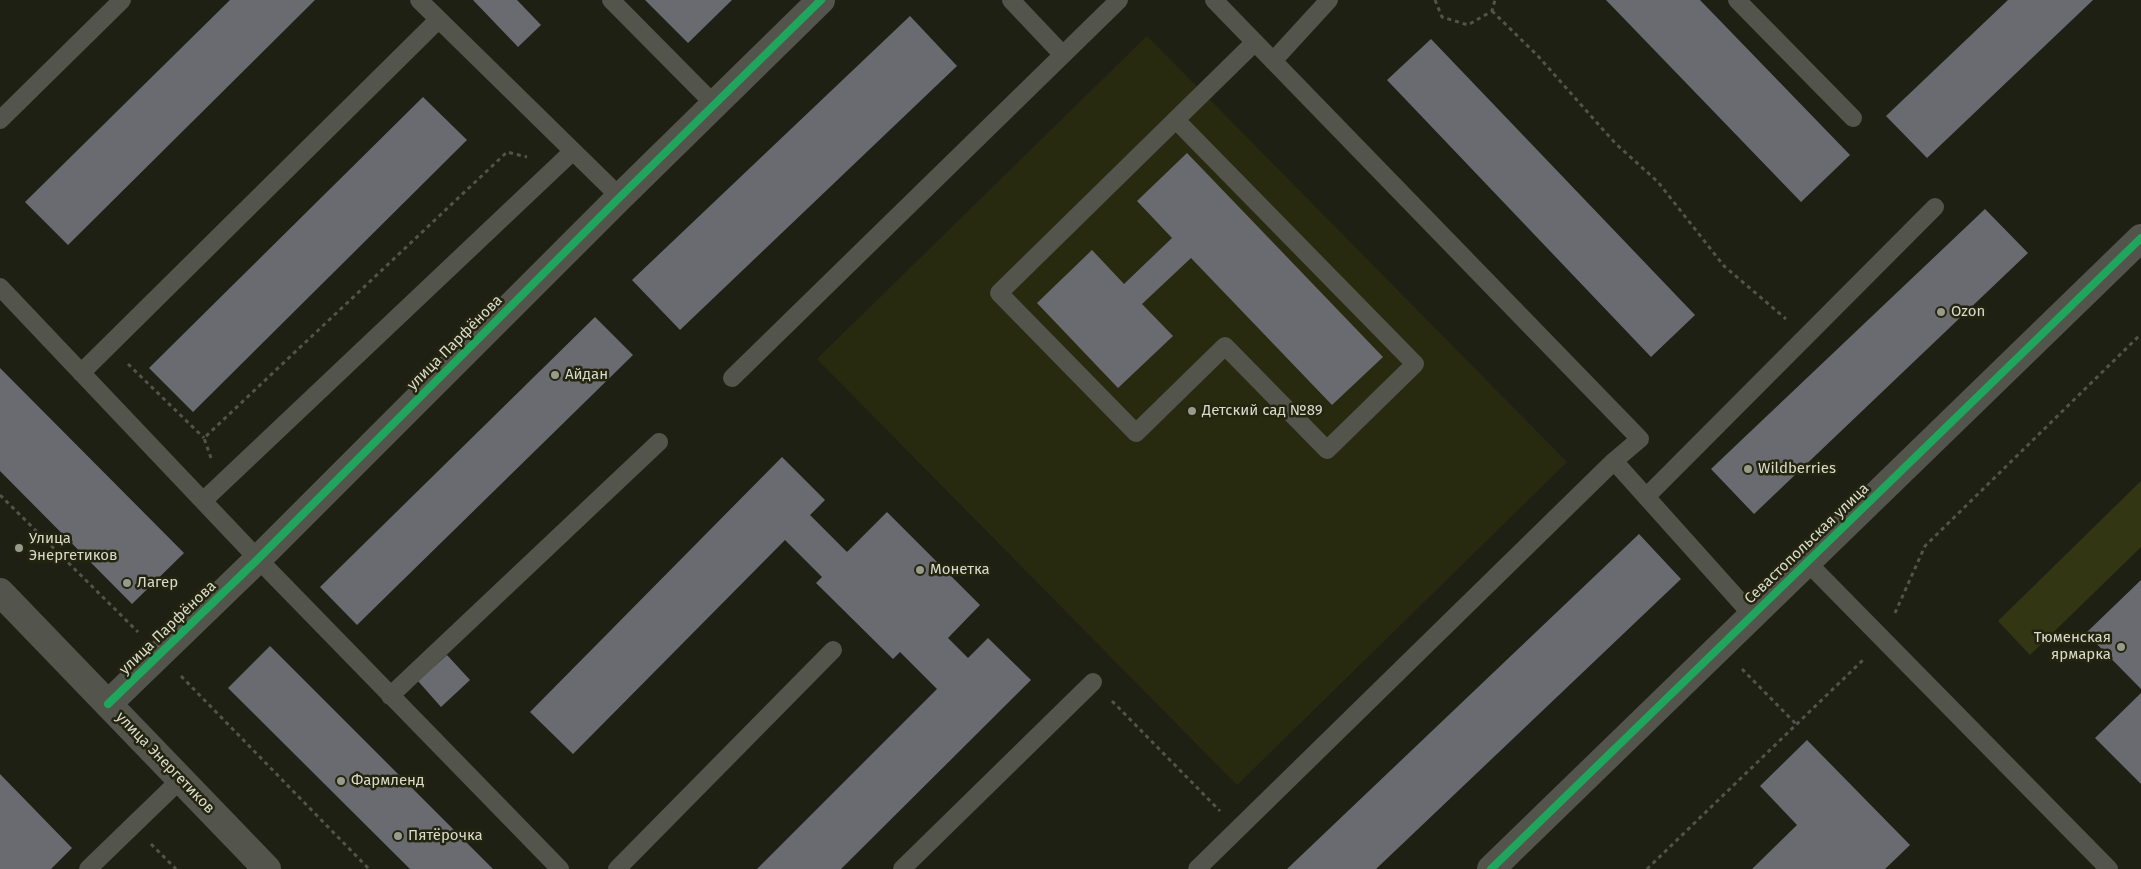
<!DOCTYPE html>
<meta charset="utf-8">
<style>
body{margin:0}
canvas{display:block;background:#1f2014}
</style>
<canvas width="2141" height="869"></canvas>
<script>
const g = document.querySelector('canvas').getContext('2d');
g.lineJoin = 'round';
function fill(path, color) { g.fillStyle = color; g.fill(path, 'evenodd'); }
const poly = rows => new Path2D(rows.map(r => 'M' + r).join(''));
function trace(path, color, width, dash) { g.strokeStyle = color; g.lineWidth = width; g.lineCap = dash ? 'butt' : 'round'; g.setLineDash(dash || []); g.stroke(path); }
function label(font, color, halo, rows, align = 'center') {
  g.font = font + ' "Fira Sans",sans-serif'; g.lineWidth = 5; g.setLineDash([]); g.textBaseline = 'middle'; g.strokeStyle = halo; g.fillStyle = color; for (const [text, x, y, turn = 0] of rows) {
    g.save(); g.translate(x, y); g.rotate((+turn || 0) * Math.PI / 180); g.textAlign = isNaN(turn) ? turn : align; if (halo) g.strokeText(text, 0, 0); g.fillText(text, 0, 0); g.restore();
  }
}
fill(poly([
 [1147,36,1567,462,1237,785,817,359]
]), '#282a0f');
fill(poly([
 [2141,481,2141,547,2030,655,1998,621]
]), '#333612');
fill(poly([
 [230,0,315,0,68,245,25,202],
 [473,0,517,0,541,25,518,47],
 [645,0,732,0,688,43],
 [1606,0,1700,0,1850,155,1801,202],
 [2008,0,2093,0,1927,158,1886,116],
 [910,16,957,66,680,330,632,280],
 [1431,39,1695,315,1651,357,1387,80],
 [423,97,467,140,193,412,149,368],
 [1187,153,1383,357,1332,405,1191,258,1142,304,1173,336,1118,388,1037,303,1092,250,1124,284,1172,238,1137,201],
 [1985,209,2028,253,1754,514,1711,469],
 [595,317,633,355,357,625,320,587],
 [0,368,184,553,132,604,0,471],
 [782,457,825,500,810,515,847,552,887,512,980,605,948,638,968,658,988,638,1031,680,841,869,757,869,937,689,900,652,893,659,816,583,822,577,785,540,573,754,530,712],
 [1639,534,1681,579,1376,869,1287,869],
 [2141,580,2141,689,2086,633],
 [270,646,493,869,410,869,228,688],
 [447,655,470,680,441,707,418,681],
 [2141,693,2141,784,2095,738],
 [1807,740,1910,845,1885,869,1752,869,1797,825,1760,786],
 [0,774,72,848,51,869,0,869]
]), '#6a6b71');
trace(poly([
 [1435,0,1442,17,1468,25,1492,11,1495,0],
 [1492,11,1537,55,1615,143,1658,182,1724,266,1786,319],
 [128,364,204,438],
 [211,458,204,438,507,152,527,157],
 [0,495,138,632],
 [1895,613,1925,546,2141,334],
 [1742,669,1797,725],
 [181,676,369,869],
 [1112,701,1220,811],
 [151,844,176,869],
 [1647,869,1864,659]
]), '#52534a', 3, [4, 4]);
trace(poly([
 [419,0,620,197],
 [611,0,714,104],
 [1011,0,1063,55],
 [1214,0,1640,439,1614,461],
 [1737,0,1853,118],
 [1273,61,1329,0],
 [0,120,122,0],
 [1176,120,1415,364,1327,450,1225,346,1136,433,999,293,1255,42],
 [0,287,258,559,560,869],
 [81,373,438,20],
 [732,378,1119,0],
 [1646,497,1935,207],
 [203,501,572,152],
 [1807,562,2109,869],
 [390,696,659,442],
 [88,869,180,780],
 [617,869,833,650],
 [902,869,1093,682],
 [1197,869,1614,461,1753,616]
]), '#53544b', 18);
trace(poly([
 [108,704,258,559,620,197,821,0]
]), '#53544b', 28);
trace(poly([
 [0,592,267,869],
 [1491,869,2141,238]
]), '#53544b', 28);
trace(poly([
 [108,704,258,559,620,197,821,0],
 [1491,869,2141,238]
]), '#20a55d', 8);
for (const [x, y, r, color] of [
 [1941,312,5,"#989a8c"],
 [555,375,5,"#989a8c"],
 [1192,411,5,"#989a8c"],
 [1748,469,5,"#989a8c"],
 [19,548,5,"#989a8c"],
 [920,570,5,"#989a8c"],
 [127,583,5,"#989a8c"],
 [2121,647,5,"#989a8c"],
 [341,781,5,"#989a8c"],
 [398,836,5,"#989a8c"]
]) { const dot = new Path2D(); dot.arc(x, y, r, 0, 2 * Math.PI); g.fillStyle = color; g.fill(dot); trace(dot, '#23250f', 2); }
label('15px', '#d9dbcd', '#23250f', [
 ["Ozon",1951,312],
 ["Айдан",565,375],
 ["Детский сад №89",1202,411],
 ["Wildberries",1758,469],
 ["Улица",29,539],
 ["Энергетиков",29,556],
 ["Монетка",930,570],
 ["Лагер",137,583],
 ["Тюменская",2111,638,"right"],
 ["ярмарка",2111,655,"right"],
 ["Фармленд",351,781],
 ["Пятёрочка",408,836]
], 'left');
label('15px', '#d9dbcd', '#23250f', [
 ["улица Парфёнова",455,343,-45],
 ["Севастопольская улица",1807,544,-44],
 ["улица Парфёнова",168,628,-44],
 ["улица Энергетиков",165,763,46]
]);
</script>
